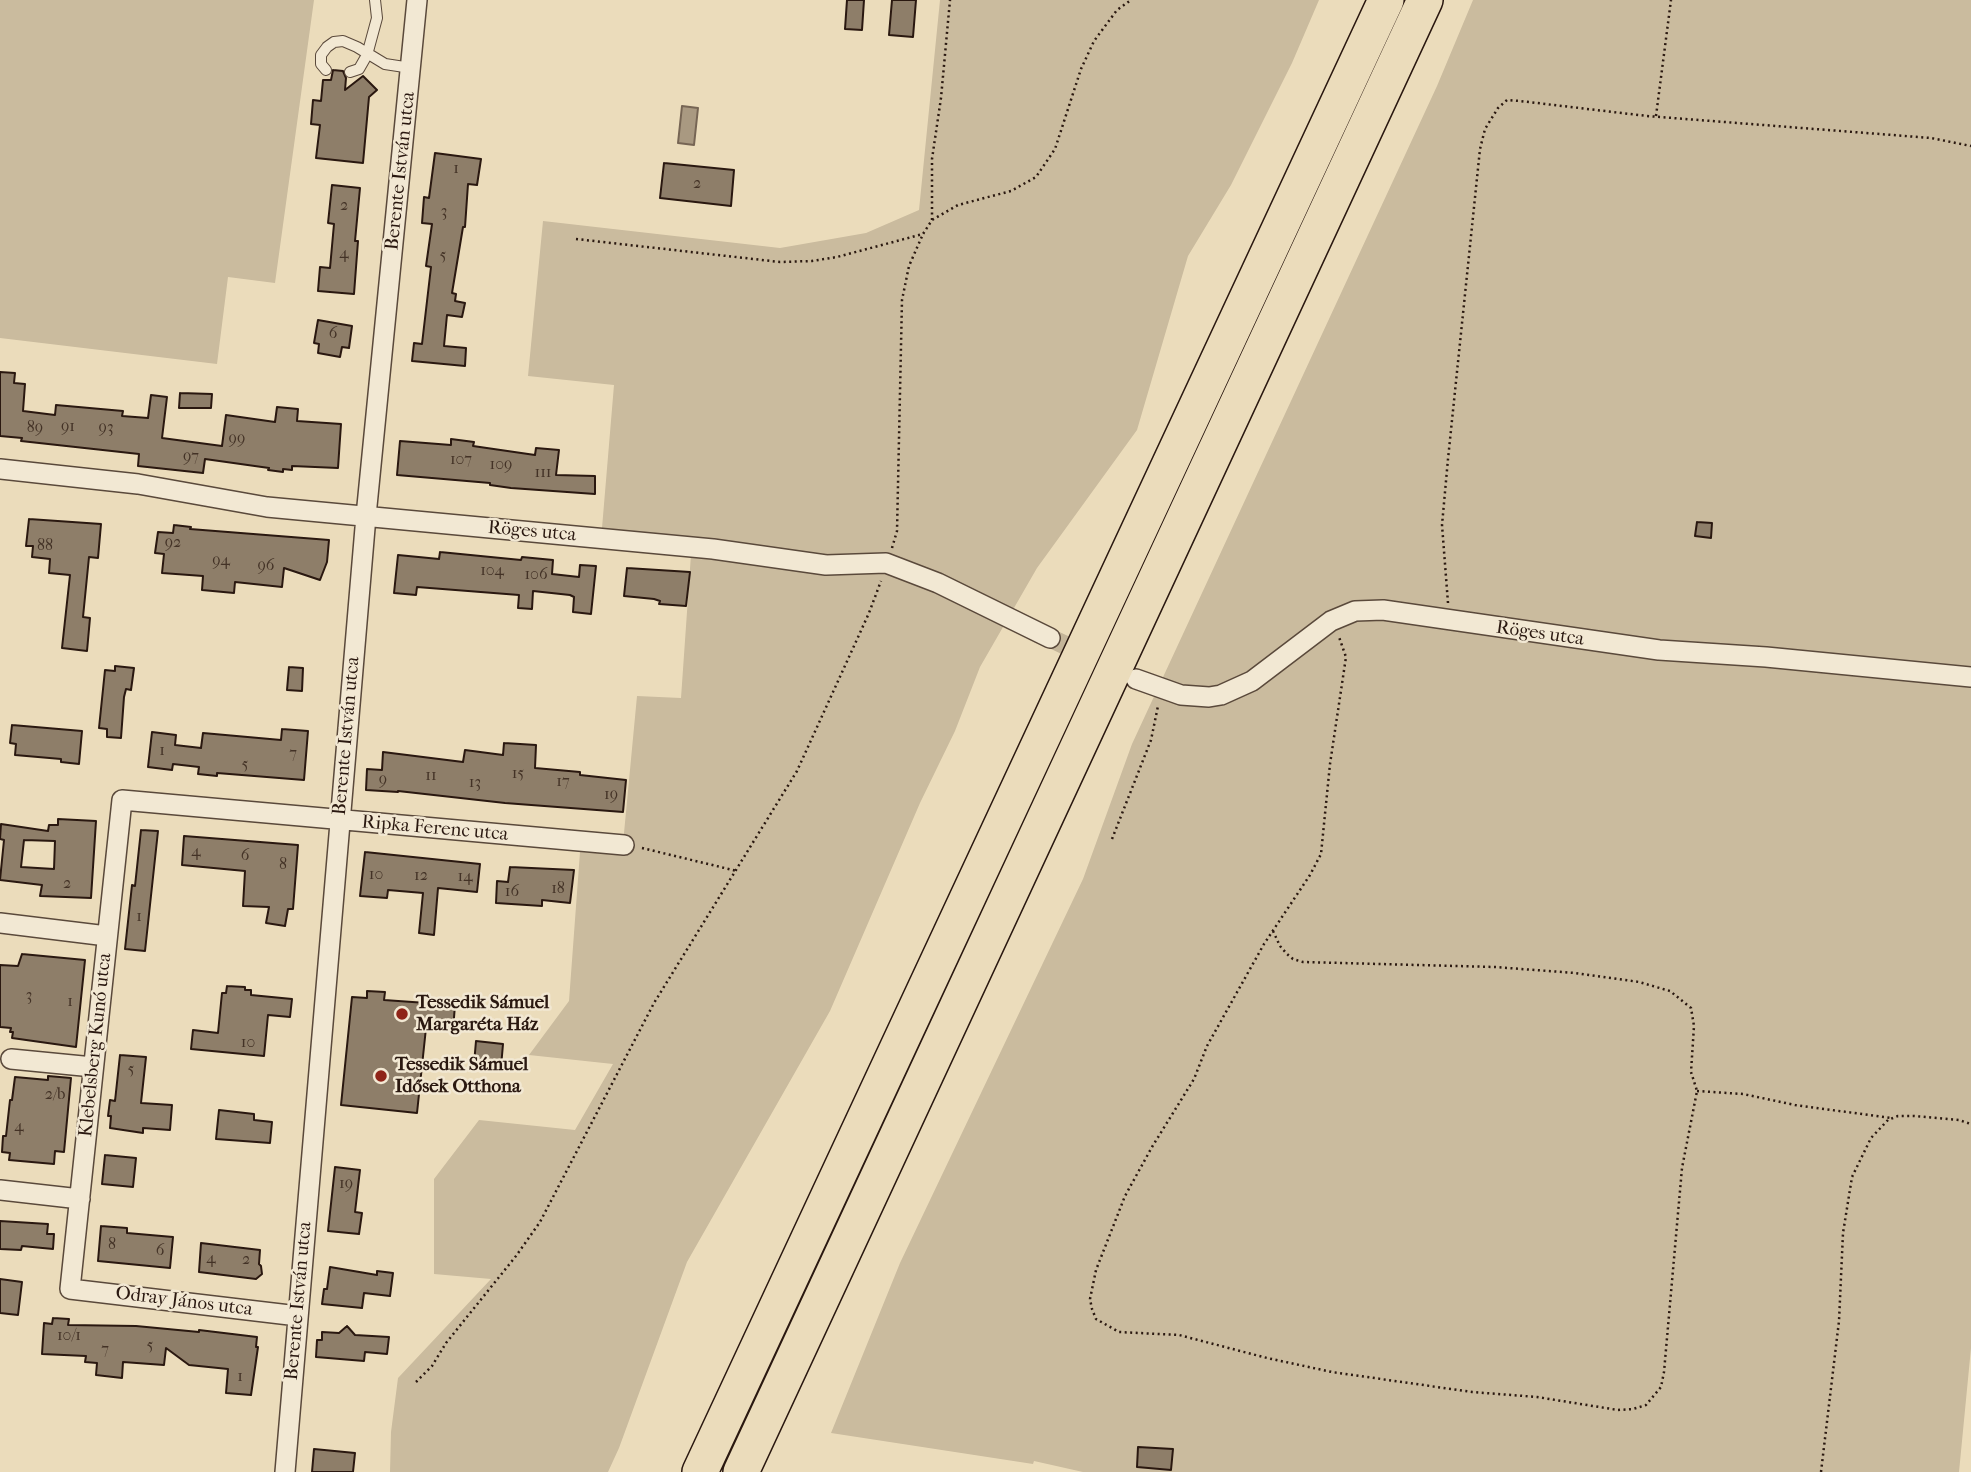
<!DOCTYPE html>
<meta charset="utf-8">
<style>
body{margin:0}
canvas{display:block;background:#ebdcbb}
</style>
<canvas width="1971" height="1472"></canvas>
<script>
const g = document.querySelector('canvas').getContext('2d');
g.lineJoin = 'round';
function fill(path, color) { g.fillStyle = color; g.fill(path, 'evenodd'); }
const poly = rows => new Path2D(rows.map(r => 'M' + r).join(''));
function trace(path, color, width, dash) { g.strokeStyle = color; g.lineWidth = width; g.lineCap = dash ? 'butt' : 'round'; g.setLineDash(dash || []); g.stroke(path); }
function label(font, color, halo, rows, align = 'center') {
  g.font = font + ' "IM FELL French Canon",serif'; g.lineWidth = 5; g.setLineDash([]); g.textBaseline = 'middle'; g.strokeStyle = halo; g.fillStyle = color; for (const [text, x, y, turn = 0] of rows) {
    g.save(); g.translate(x, y); g.rotate((+turn || 0) * Math.PI / 180); g.textAlign = isNaN(turn) ? turn : align; if (halo) g.strokeText(text, 0, 0); g.fillText(text, 0, 0); g.restore();
  }
}
fill(poly([
 [0,0,314,0,275,283,228,277,217,364,0,338],
 [940,0,1319,0,1292,63,1231,185,1188,256,1137,430,1037,568,980,667,955,731,920,803,830,1011,687,1262,619,1448,608,1472,390,1472,391,1432,398,1378,491,1279,434,1274,434,1179,479,1120,575,1130,613,1064,529,1055,569,1001,580,852,622,854,637,696,681,698,692,540,602,528,614,385,528,376,543,221,780,248,866,233,919,210],
 [1473,0,1971,0,1971,1348,1959,1472,1083,1472,1034,1461,1033,1464,831,1433,900,1263,1083,879,1132,744,1437,86]
]), '#cabb9e');
const water = poly([
 [682,106,698,108,694,145,678,143,682,106]
]);
fill(water, '#a99981');
trace(water, '#766554', 2);
const building = poly([
 [847,0,864,0,862,30,845,29,847,0],
 [892,0,916,0,913,37,889,35,892,0],
 [333,70,343,71,346,78,345,90,363,76,377,90,369,97,363,163,316,158,320,125,311,124,313,100,321,101,323,80,331,80,333,70],
 [435,153,481,159,477,185,468,184,465,227,463,227,452,293,456,294,455,301,465,303,462,317,447,315,444,346,466,348,465,366,412,361,414,343,422,344,431,267,426,266,432,224,422,223,424,197,429,198,435,153],
 [664,163,734,170,731,206,660,198,664,163],
 [332,185,360,188,355,241,358,241,354,294,318,291,320,267,330,268,334,224,328,223,332,185],
 [318,320,352,326,349,348,342,347,340,357,318,353,319,344,314,343,318,320],
 [0,372,15,373,14,383,25,384,23,411,55,415,56,405,123,411,122,416,148,418,151,395,167,397,162,438,222,446,226,415,275,422,277,407,298,409,297,421,341,424,338,468,292,466,292,470,283,469,283,472,268,470,269,468,205,459,203,473,138,466,139,454,21,441,22,438,0,436,0,372],
 [180,393,212,394,211,408,179,408,180,393],
 [451,439,474,442,473,446,535,455,536,448,559,450,556,475,595,476,595,494,511,488,490,485,490,483,397,475,400,441,451,445,451,439],
 [29,519,101,524,98,558,89,557,83,617,90,618,87,651,62,648,70,575,49,573,50,559,32,557,33,546,26,546,29,519],
 [1697,522,1712,523,1711,538,1695,536,1697,522],
 [174,525,191,527,190,529,329,540,327,562,320,580,284,568,282,587,235,582,234,593,202,590,203,576,162,573,164,554,155,553,158,532,173,533,174,525],
 [440,552,521,560,522,557,553,560,552,574,579,577,580,565,596,566,591,614,573,612,574,597,570,595,533,591,532,609,518,608,519,595,417,587,416,595,394,593,398,555,439,559,440,552],
 [627,568,690,572,686,606,659,604,660,601,654,599,624,596,627,568],
 [115,666,134,668,131,690,126,689,124,697,121,738,107,737,107,729,99,728,105,670,115,671,115,666],
 [289,667,303,668,302,691,287,690,289,667],
 [12,725,82,731,79,764,61,762,61,759,15,755,16,744,10,743,12,725],
 [282,729,308,731,304,780,217,773,217,776,198,774,199,767,173,764,172,770,148,767,152,732,176,735,175,745,201,748,203,733,281,740,282,729],
 [504,743,536,745,535,768,580,772,580,775,626,780,623,812,505,803,398,791,398,792,366,790,367,769,382,770,383,752,463,762,465,750,503,755,504,743],
 [58,819,96,821,91,898,40,896,42,885,0,880,4,840,0,839,1,824,48,831,49,825,58,825,58,819],
 [24,840,55,841,54,869,21,867,24,840],
 [141,830,158,831,145,951,125,949,132,885,135,886,141,830],
 [184,836,298,845,293,909,288,909,285,926,266,923,269,907,243,906,245,871,182,865,184,836],
 [365,852,480,864,477,892,438,888,434,935,419,933,423,893,388,890,387,898,360,896,365,852],
 [510,867,574,870,570,903,542,900,542,906,496,903,497,881,508,882,510,867],
 [22,954,85,960,76,1047,12,1038,13,1032,10,1032,11,1028,0,1027,0,965,18,966,22,954],
 [227,986,245,987,245,990,251,990,251,995,292,999,290,1017,268,1015,264,1056,191,1049,193,1030,218,1033,222,993,226,993,227,986],
 [367,991,385,992,384,1000,455,1005,453,1030,426,1028,417,1113,341,1105,352,997,367,998,367,991],
 [476,1041,503,1044,501,1067,474,1064,476,1041],
 [120,1055,146,1057,141,1103,172,1105,170,1130,143,1128,143,1133,110,1128,111,1116,108,1116,110,1100,115,1101,120,1055],
 [48,1076,71,1078,64,1152,55,1151,54,1164,9,1160,10,1153,2,1152,3,1136,6,1136,10,1100,12,1100,15,1077,48,1080,48,1076],
 [219,1110,254,1114,254,1120,272,1122,270,1143,216,1139,219,1110],
 [105,1155,136,1158,133,1187,102,1184,105,1155],
 [335,1167,360,1170,355,1212,362,1213,359,1234,328,1231,335,1167],
 [0,1221,48,1224,47,1234,54,1234,53,1249,22,1246,21,1250,0,1249,0,1221],
 [101,1226,127,1228,127,1233,173,1237,170,1268,98,1261,101,1226],
 [201,1243,260,1250,259,1264,261,1266,262,1274,256,1279,199,1272,201,1243],
 [330,1267,377,1275,377,1271,393,1273,390,1296,364,1293,362,1308,322,1304,324,1289,327,1289,330,1267],
 [0,1279,22,1282,18,1315,0,1313,0,1279],
 [53,1318,69,1319,68,1325,136,1326,199,1332,199,1330,257,1337,256,1347,258,1347,251,1395,226,1393,228,1369,189,1365,166,1348,164,1365,123,1362,122,1378,96,1375,97,1363,85,1362,86,1356,42,1354,44,1323,52,1324,53,1318],
 [347,1326,355,1335,389,1337,387,1354,365,1352,364,1361,316,1357,317,1340,322,1340,322,1332,339,1333,347,1326],
 [1138,1447,1173,1449,1171,1470,1137,1467,1138,1447],
 [314,1449,355,1453,353,1472,312,1472,314,1449]
]);
fill(building, '#8e7e69');
trace(building, '#2a1810', 2);
trace(poly([
 [1050,638,1090,657]
]), '#c4b599', 19, [19, 10]);
const lane = poly([
 [326,70,321,64,321,55,327,47,334,42,343,41,357,47,385,64,411,68],
 [350,72,359,69,367,55,377,18,375,0]
]);
const street = poly([
 [0,469,138,484,267,507,713,549,826,565,886,563,938,583,1050,638],
 [1136,679,1181,695,1209,697,1221,695,1252,681,1331,621,1355,611,1383,610,1659,650,1766,657,1971,677],
 [0,923,107,936],
 [11,1059,93,1067],
 [0,1190,80,1199],
 [298,1316,70,1289,122,800,624,845],
 [285,1472,366,516,417,0]
]);
const highway = poly([
 [700,1472,1386,0],
 [741,1472,1425,0]
]);
trace(lane, '#5a493b', 12);
trace(street, '#5a493b', 22);
trace(highway, '#2a1810', 38);
trace(poly([
 [1656,116,1671,0],
 [932,220,932,159,941,98,950,0],
 [576,239,780,262,812,261,837,257,923,234,932,220,958,205,1011,191,1036,177,1055,149,1081,69,1094,41,1117,10,1131,0],
 [892,548,897,531,902,300,909,266,923,234],
 [1448,603,1442,525,1448,459,1480,149,1485,129,1498,108,1507,100,1520,101,1647,116,1931,138,1971,146],
 [1112,839,1151,740,1158,706],
 [642,848,737,871],
 [1273,931,1280,946,1287,954,1293,959,1303,962,1495,967,1575,973,1639,982,1670,991,1691,1008,1694,1026,1691,1072,1697,1091,1682,1168,1664,1372,1661,1387,1646,1405,1633,1409,1618,1410,1537,1397,1472,1392,1332,1372,1267,1358,1179,1335,1119,1332,1096,1319,1092,1309,1090,1299,1096,1270,1125,1196,1152,1147,1194,1079,1207,1046,1264,944,1310,875,1321,854,1330,764,1346,657,1339,637],
 [1697,1091,1743,1094,1795,1105,1891,1118],
 [416,1382,432,1366,446,1343,516,1256,540,1222,654,1003,797,771,869,613,881,581],
 [1821,1472,1839,1321,1843,1233,1852,1177,1871,1138,1888,1120,1898,1116,1914,1116,1959,1120,1971,1124]
]), '#2a1810', 2.5, [2, 3.5]);
trace(lane, '#f2e8d3', 10);
trace(street, '#f2e8d3', 19);
trace(highway, '#ebdcbb', 35);
for (const [x, y, r, color] of [
 [402,1014,7,"#8f2418"],
 [381,1076,7,"#8f2418"]
]) { const dot = new Path2D(); dot.arc(x, y, r, 0, 2 * Math.PI); g.fillStyle = color; g.fill(dot); trace(dot, '#f2e8d3', 2.5); }
label('16px', '#433226', null, [
 ["1",456,169],
 ["2",697,184],
 ["2",344,206],
 ["3",444,212],
 ["4",344,254],
 ["5",443,256],
 ["6",333,334],
 ["91",68,427],
 ["89",35,428],
 ["93",106,428],
 ["99",237,439],
 ["97",191,457],
 ["107",461,460],
 ["109",501,465],
 ["111",543,473],
 ["92",173,543],
 ["88",45,546],
 ["94",221,561],
 ["96",266,566],
 ["104",492,571],
 ["106",536,575],
 ["1",162,751],
 ["7",293,754],
 ["5",245,765],
 ["15",518,774],
 ["11",431,776],
 ["9",383,780],
 ["17",563,782],
 ["13",475,783],
 ["19",611,795],
 ["4",196,852],
 ["6",245,856],
 ["8",283,865],
 ["10",376,875],
 ["12",421,876],
 ["14",465,877],
 ["2",67,884],
 ["18",558,889],
 ["16",512,892],
 ["1",139,917],
 ["3",29,996],
 ["1",70,1002],
 ["10",248,1043],
 ["5",131,1070],
 ["2/b",55,1095],
 ["4",19,1127],
 ["19",346,1184],
 ["8",112,1245],
 ["6",160,1251],
 ["4",211,1259],
 ["2",246,1260],
 ["10/1",69,1336],
 ["5",150,1346],
 ["7",105,1350],
 ["1",240,1377]
]);
label('19px', '#2a1810', '#f2e8d3', [
 ["Berente István utca",401,171,-84],
 ["Röges utca",532,532,5],
 ["Röges utca",1540,634,8],
 ["Berente István utca",347,736,-85],
 ["Ripka Ferenc utca",435,829,5],
 ["Klebelsberg Kunó utca",96,1045,-84],
 ["Berente István utca",299,1301,-85],
 ["Odray János utca",184,1302,7]
]);
label('bold 19px', '#2a1810', '#f2e8d3', [
 ["Tessedik Sámuel",416,1003],
 ["Margaréta Ház",416,1025],
 ["Tessedik Sámuel",395,1065],
 ["Idősek Otthona",395,1087]
], 'left');
</script>
